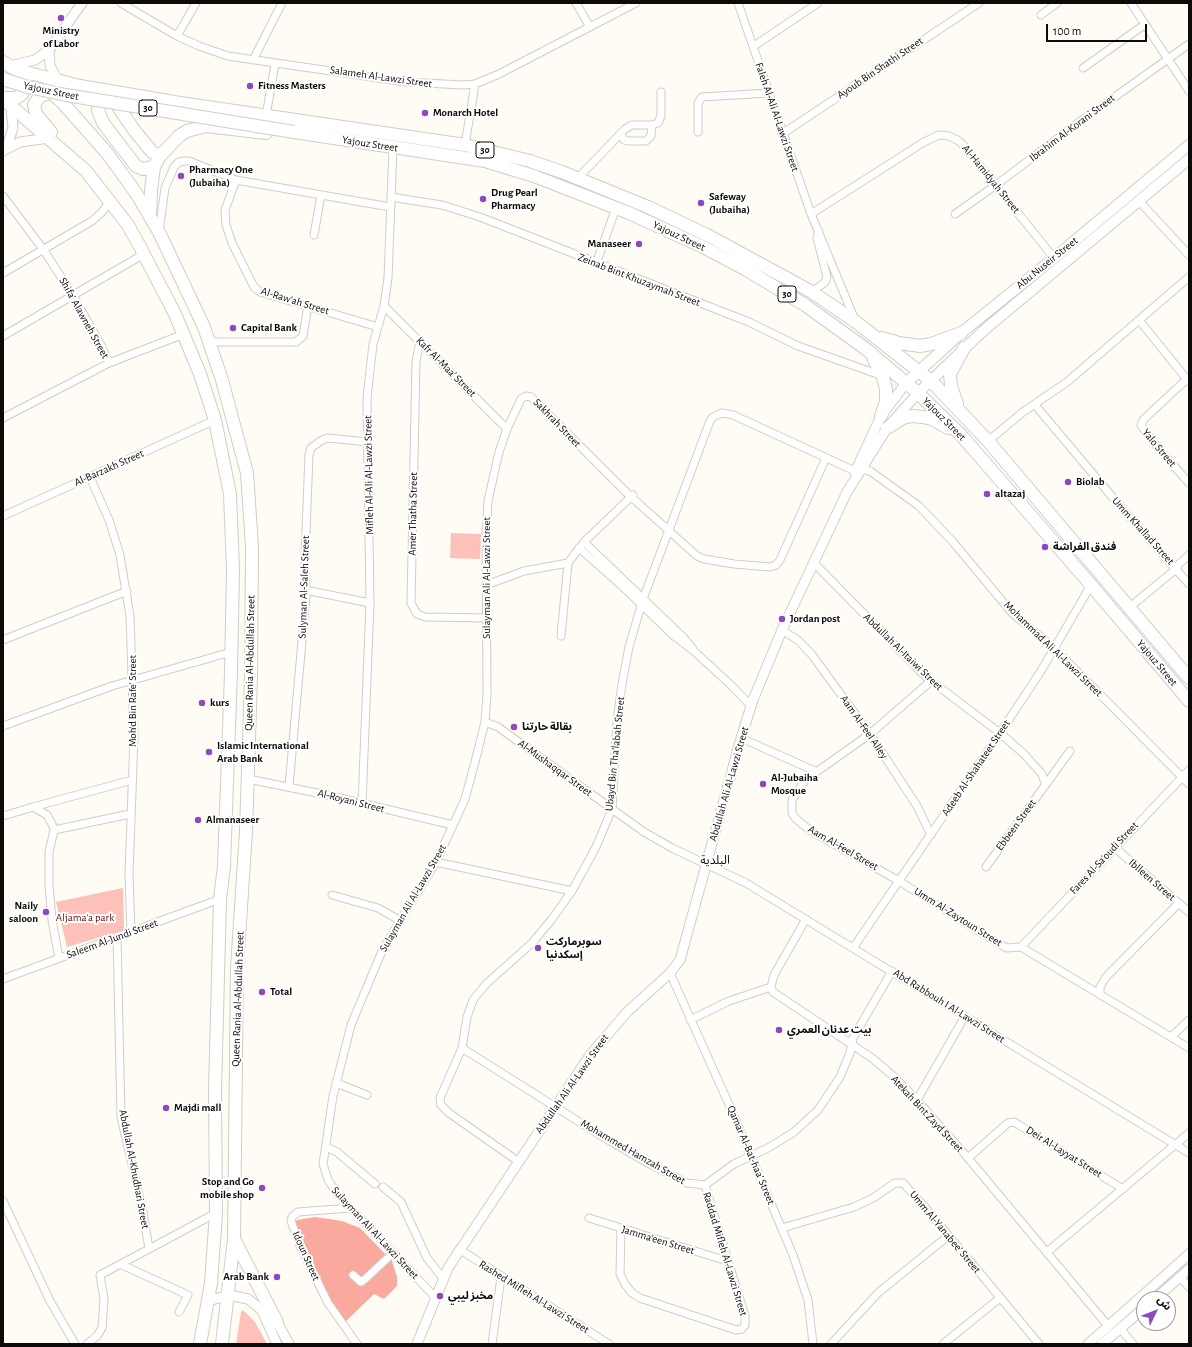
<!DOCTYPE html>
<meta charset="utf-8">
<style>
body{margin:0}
#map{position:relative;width:1192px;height:1347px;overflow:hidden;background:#fffbf5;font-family:"Alegreya Sans","Noto Sans Arabic",sans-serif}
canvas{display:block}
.frame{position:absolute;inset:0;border:4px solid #0d0b09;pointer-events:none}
.north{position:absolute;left:1136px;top:1291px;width:40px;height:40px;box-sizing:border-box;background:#fff;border:1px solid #9e9d9d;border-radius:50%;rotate:47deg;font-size:11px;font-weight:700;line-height:16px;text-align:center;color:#0d0b09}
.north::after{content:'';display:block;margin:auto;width:14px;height:18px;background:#8e49bd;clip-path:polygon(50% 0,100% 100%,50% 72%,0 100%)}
.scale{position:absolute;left:1046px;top:24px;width:101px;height:18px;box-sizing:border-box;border:2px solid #0d0b09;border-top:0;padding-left:5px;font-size:12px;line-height:14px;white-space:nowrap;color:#0d0b09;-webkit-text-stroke:3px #fff;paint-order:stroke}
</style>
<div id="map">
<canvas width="1192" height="1347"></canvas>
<div class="frame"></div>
<div class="north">ش</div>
<div class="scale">100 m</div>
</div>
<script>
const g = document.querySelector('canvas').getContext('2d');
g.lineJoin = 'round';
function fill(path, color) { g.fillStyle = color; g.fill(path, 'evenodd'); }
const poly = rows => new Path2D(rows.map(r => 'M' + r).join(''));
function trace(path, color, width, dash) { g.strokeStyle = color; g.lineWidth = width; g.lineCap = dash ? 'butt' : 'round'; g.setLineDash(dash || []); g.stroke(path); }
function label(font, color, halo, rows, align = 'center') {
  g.font = font + ' "Alegreya Sans","Noto Sans Arabic",sans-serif'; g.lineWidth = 4; g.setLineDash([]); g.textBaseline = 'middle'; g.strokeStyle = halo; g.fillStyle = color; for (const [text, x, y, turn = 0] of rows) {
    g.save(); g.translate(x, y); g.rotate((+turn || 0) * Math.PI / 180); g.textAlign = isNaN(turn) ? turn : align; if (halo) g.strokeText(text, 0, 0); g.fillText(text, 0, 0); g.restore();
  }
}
fill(poly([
 [451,533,481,534,480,559,450,558],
 [123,888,124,930,67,947,56,902],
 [243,1310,255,1322,267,1344,236,1344,241,1312]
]), '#fdc1b9');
fill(poly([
 [315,1217,342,1221,360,1228,392,1261,397,1277,397,1286,384,1299,374,1294,343,1324,321,1287,294,1223,297,1220]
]), '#f9a99e');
const minor = poly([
 [121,3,177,36,199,46,228,56,406,82,463,85,475,84,499,74,636,3],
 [576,3,590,27],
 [738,3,811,214,855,320],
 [1131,3,1189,91],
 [1041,15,1057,3],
 [177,36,196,3],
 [754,46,818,3],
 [253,60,282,3],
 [1083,68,1144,25],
 [266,116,275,64],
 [698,132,698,103,702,97,769,93],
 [782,134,979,3],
 [621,135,624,140,628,141,646,141,651,136,652,125],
 [465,145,475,84],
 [578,178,625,129,632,125,652,125,658,123,661,116,661,92],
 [236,180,225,210,226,225,232,243,254,287,260,292,378,327],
 [3,196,43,249,72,294,101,345,109,363,3,418],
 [391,197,442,205,480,217,749,322,798,346,883,376],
 [1139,201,1189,255],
 [811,214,924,142,939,135,949,136,959,141,964,146,1054,258],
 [955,214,996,185,1074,126,1189,44],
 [159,232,165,188,174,167,179,162,184,161,189,161,236,180,390,207],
 [314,235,321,195],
 [596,264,616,208],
 [3,273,92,221,102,212,110,201],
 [812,292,825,282,827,277,817,238,819,231],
 [384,306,507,429],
 [1139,320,1189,382],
 [3,336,144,254],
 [209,342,296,342,303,336,308,305],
 [420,342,416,361,411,603,417,614,425,617,487,618],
 [109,363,184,334],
 [1187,379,1143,420,1141,425,1158,448,1189,483],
 [531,397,628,494,697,556,704,559,734,564,770,567,776,565,780,560,826,458],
 [1035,405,1125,512,1189,584],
 [988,441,1023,412,1067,382,1189,277],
 [862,469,870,471,919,506,953,542,1013,614,1053,647,1189,784],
 [90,477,109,520,120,555,130,616,134,737,129,874,131,932],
 [3,516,215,420],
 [584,542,683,637,693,649],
 [579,548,622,586,674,636,694,651,733,687,751,706],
 [813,562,926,677,1000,733,1024,754,1042,774,1045,783],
 [486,585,524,571,568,563],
 [305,590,370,603],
 [1130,607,1176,569,1179,564,1189,555],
 [782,630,799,641,812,655,870,734,917,806,931,835],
 [561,636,568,563,584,542,633,495],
 [3,640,127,591],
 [931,681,870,734,805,780,792,800,792,813,796,819,811,831,899,881,996,942,1007,948,1021,947,1189,1048],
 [485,722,498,727,644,832,672,848,746,883,1189,1153],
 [3,726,112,686,231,652],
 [741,738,815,771],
 [248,779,327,795,453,825],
 [289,786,306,597,305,557,309,455,311,448,322,440,328,438,368,442],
 [362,804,370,603,367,398,373,344,384,306,388,278,393,148],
 [33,807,132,780],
 [3,816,33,807,47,815,52,824,54,830,49,852,49,885,52,920,59,958],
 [54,830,130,814],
 [1114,847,1189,912],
 [436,862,572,891],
 [986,867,1070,751],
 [332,895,378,908,399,920],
 [806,919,774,975,771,987,773,992,872,1058,892,1075,917,1100,968,1158,1109,1327],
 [1021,947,1189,770],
 [853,948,1000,733,1041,671,1091,585],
 [670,973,731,1109,793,1255,808,1300,813,1344],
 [3,979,220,899],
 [1100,995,1100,987,1106,977,1179,903],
 [690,1020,729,1001,771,987],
 [1171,1037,1189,1020],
 [462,1048,600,1135,646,1162,687,1183,705,1185,734,1164,768,1148,794,1132,818,1110,840,1077,850,1053,853,1038,892,971],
 [336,1083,367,1095],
 [917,1100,965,1016],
 [326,1147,337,1152,375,1184],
 [968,1158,1008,1123,1014,1122,1123,1189],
 [519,1162,449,1113,441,1105,440,1098,462,1048,467,1017,473,1000,486,984,532,943,552,919,572,891,596,847,612,809,617,721,622,684,629,647,643,599,710,421,713,417,722,413,733,415,855,471],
 [383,1187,401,1202,427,1258,442,1277],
 [3,1201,50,1301,75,1344],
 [350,1208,298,1212,292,1217,291,1221,300,1246,328,1303,357,1344],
 [589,1218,727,1261],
 [621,1228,620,1274,625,1284,632,1293,640,1298,736,1330,742,1329,745,1325,745,1316,705,1185],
 [782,1228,854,1207,873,1198,895,1183,903,1183,924,1206,1039,1344],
 [149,1249,216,1213],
 [459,1249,609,1344],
 [1047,1252,1189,1133],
 [122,1265,188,1295,179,1312],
 [353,1275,361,1282,364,1280,393,1253],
 [1180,1277,1189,1287],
 [435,1297,338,1195,328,1180,323,1164,333,1096,351,1025,382,951,436,862,465,799,475,762,485,722,487,695,486,536,488,501,499,452,507,429,521,399,526,396,531,397],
 [1121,1329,1133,1344],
 [87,1344,97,1336,102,1328,104,1299,100,1275,149,1249,143,1212,121,1117,117,937],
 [492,1344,501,1277],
 [831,1344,878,1293,948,1236],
 [943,1344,1000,1298]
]);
const tertiary = poly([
 [49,50,50,66,57,79],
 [10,66,35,60,49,50,82,3],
 [7,147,13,128,11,107],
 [3,151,20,142,49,138],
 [855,472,881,416,906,383],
 [1155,1299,1189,1269],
 [208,1301,229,1295,248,1299,277,1322,289,1344],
 [262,1311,277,1344],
 [417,1344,448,1268,590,1055,627,1012,670,973,680,960,741,738,753,700,782,630,847,492,887,428,918,393],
 [1088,1344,1189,1254],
 [1102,1344,1144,1308]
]);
const secondary = poly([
 [906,383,961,333,1054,258,1189,145],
 [918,393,983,331,1189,159]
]);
const primary = poly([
 [3,62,23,74],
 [17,70,80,86,180,103,465,145,530,161,562,172,648,207,707,235,812,292,856,322,931,381,988,441,1189,678],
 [47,89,62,102,107,153,136,193,159,232,204,327,222,380,247,473,252,547,251,678,246,831,237,968,234,1239,222,1344],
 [103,91,98,110,103,123,136,166,143,169,154,167],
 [115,95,119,108,134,130,152,152,160,156],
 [3,98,16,98,22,94,25,87,25,76],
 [3,99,86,171,128,225,139,245,175,314,200,374,215,420,230,494,233,569,231,673,224,866,220,899,215,1090,216,1213,211,1283,200,1344],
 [51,132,36,114,34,105,39,97,55,90],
 [294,132,485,161,534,176,629,213,703,247,745,269,805,305,866,349,918,393,961,435,1091,585,1189,701],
 [150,217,151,190,154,167,160,156,179,136,187,131,206,126,266,133],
 [882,338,899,343,920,346,931,344,961,333],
 [874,360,883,377,886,389,886,402,881,416],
 [957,404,951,386,950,374,964,348],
 [887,428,903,418,912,416,923,417,932,419,948,428],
 [234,1239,277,1322]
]);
trace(minor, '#d1cdc6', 9);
trace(tertiary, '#d1cdc6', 11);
trace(secondary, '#d1cdc6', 12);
trace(primary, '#d1cdc6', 14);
trace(minor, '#fff', 7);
trace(tertiary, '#fff', 9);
trace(secondary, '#fff', 10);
trace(primary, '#fff', 12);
const primaryBridge = poly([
 [3,79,28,87,66,95,294,132]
]);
trace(primaryBridge, '#d1cdc6', 14, []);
trace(primaryBridge, '#fff', 12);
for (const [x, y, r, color] of [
 [61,18,4,"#8e49bd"],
 [250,86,4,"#8e49bd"],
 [425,113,4,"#8e49bd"],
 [181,176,4,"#8e49bd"],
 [483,199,4,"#8e49bd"],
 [701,203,4,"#8e49bd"],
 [639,244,4,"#8e49bd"],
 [233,328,4,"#8e49bd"],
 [1068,482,4,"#8e49bd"],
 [987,494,4,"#8e49bd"],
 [1045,547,4,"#8e49bd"],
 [782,619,4,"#8e49bd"],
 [202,703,4,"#8e49bd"],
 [514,727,4,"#8e49bd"],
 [209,752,4,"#8e49bd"],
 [763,784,4,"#8e49bd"],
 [198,820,4,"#8e49bd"],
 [46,912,4,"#8e49bd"],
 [538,948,4,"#8e49bd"],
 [262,992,4,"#8e49bd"],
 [779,1030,4,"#8e49bd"],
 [166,1108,4,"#8e49bd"],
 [262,1188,4,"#8e49bd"],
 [277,1277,4,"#8e49bd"],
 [440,1296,4,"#8e49bd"]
]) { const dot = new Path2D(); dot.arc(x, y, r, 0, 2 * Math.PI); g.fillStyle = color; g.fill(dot); trace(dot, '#fff', 1.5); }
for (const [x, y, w] of [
 [148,108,18],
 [485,150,18],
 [787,294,18]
]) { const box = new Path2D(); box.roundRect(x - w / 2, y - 8, w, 16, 3); g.fillStyle = '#fff'; g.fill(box); trace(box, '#0d0b09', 1); }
label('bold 10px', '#0d0b09', null, [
 ["30",148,108],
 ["30",485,150],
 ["30",787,294]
]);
label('bold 11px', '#0d0b09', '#fff', [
 ["Ministry",61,31,"center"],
 ["of Labor",61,44,"center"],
 ["Fitness Masters",258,86],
 ["Monarch Hotel",433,113],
 ["Pharmacy One",189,170],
 ["(Jubaiha)",189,183],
 ["Drug Pearl",491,193],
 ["Pharmacy",491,206],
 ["Safeway",709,197],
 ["(Jubaiha)",709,210],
 ["Manaseer",631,244,"right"],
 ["Capital Bank",241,328],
 ["Biolab",1076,482],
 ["altazaj",995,494],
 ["فندق الفراشة",1053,547],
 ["Jordan post",790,619],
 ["kurs",210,703],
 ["بقالة حارتنا",522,727],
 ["Islamic International",217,746],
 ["Arab Bank",217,759],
 ["Al-Jubaiha",771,778],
 ["Mosque",771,791],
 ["Almanaseer",206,820],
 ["Naily",38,906,"right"],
 ["saloon",38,919,"right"],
 ["سوبرماركت",546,942],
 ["إسكدنيا",546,955],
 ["Total",270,992],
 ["بيت عدنان العمري",787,1030],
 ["Majdi mall",174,1108],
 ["Stop and Go",254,1182,"right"],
 ["mobile shop",254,1195,"right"],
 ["Arab Bank",269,1277,"right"],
 ["مخبز ليبي",448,1296]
], 'left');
label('11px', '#0d0b09', '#fff', [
 ["Ayoub Bin Shathi Street",880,68,-34],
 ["Salameh Al-Lawzi Street",381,77,8],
 ["Yajouz Street",51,91,12],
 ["Faleh Al-Ali Al-Lawzi Street",777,117,71],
 ["Ibrahim Al-Korani Street",1072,128,-37],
 ["Yajouz Street",370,144,9],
 ["Al-Hamidyah Street",991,179,51],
 ["Yajouz Street",679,236,25],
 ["Abu Nuseir Street",1047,263,-39],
 ["Zeinab Bint Khuzaymah Street",639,280,21],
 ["Al-Raw’ah Street",295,301,17],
 ["Shifa' Alawneh Street",84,318,61],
 ["Kafr Al-Maa’ Street",446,367,45],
 ["Yajouz Street",944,419,45],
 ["Sakhrah Street",557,423,46],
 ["Yalo Street",1159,448,50],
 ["Al-Barzakh Street",109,468,-24],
 ["Mifleh Al-Ali Al-Lawzi Street",369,475,-91],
 ["Amer Thatha Street",413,514,-89],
 ["Umm Khallad Street",1143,531,48],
 ["Sulayman Ali Al-Lawzi Street",487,578,-90],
 ["Sulyman Al-Saleh Street",304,587,-88],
 ["Mohammad Ali Al-Lawzi Street",1053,649,44],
 ["Abdullah Al-Itaiwi Street",903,652,44],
 ["Queen Rania Al-Abdullah Street",250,663,-89],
 ["Yajouz Street",1157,663,50],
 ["Moh'd Bin Rafe' Street",133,701,-90],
 ["Aam Al-Feel Alley",864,727,55],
 ["Ubayd Bin Tha’labah Street",615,754,-84],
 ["Al-Mushaqqar Street",555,768,36],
 ["Adeeb Al-Shahateet Street",976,768,-56],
 ["Abdullah Ali Al-Lawzi Street",729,784,-74],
 ["Al-Royani Street",351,801,14],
 ["Ebbeen Street",1016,825,-54],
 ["Aam Al-Feel Street",843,848,30],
 ["Fares Al-Sa’oudi Street",1104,858,-47],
 ["Iblleen Street",1152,880,41],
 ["Sulayman Ali Al-Lawzi Street",413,898,-60],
 ["Umm Al-Zaytoun Street",958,917,32],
 ["Saleem Al-Jundi Street",112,939,-20],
 ["Queen Rania Al-Abdullah Street",238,999,-88],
 ["Abd Rabbouh I Al-Lawzi Street",949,1006,32],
 ["Abdullah Ali Al-Lawzi Street",572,1084,-55],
 ["Atekah Bint Zayd Street",927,1114,47],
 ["Mohammed Hamzah Street",633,1152,30],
 ["Deir Al-Layyat Street",1064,1152,32],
 ["Qamar Al-Bat-haa’ Street",751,1155,67],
 ["Abdullah Al-Khudhari Street",134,1169,79],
 ["Umm Al-Yanabee’ Street",945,1232,50],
 ["Sulayman Ali Al-Lawzi Street",375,1233,47],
 ["Jamma’een Street",658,1240,17],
 ["Raddad Mifleh Al-Lawzi Street",725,1254,73],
 ["Idoun Street",306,1256,66],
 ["Rashed Mifleh Al-Lawzi Street",534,1297,32]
]);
label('11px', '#6a0b0b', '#fff', [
 ["Aljama'a park",85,918]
]);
label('12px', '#0d0b09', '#fff', [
 ["البلدية",715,860]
]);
</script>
